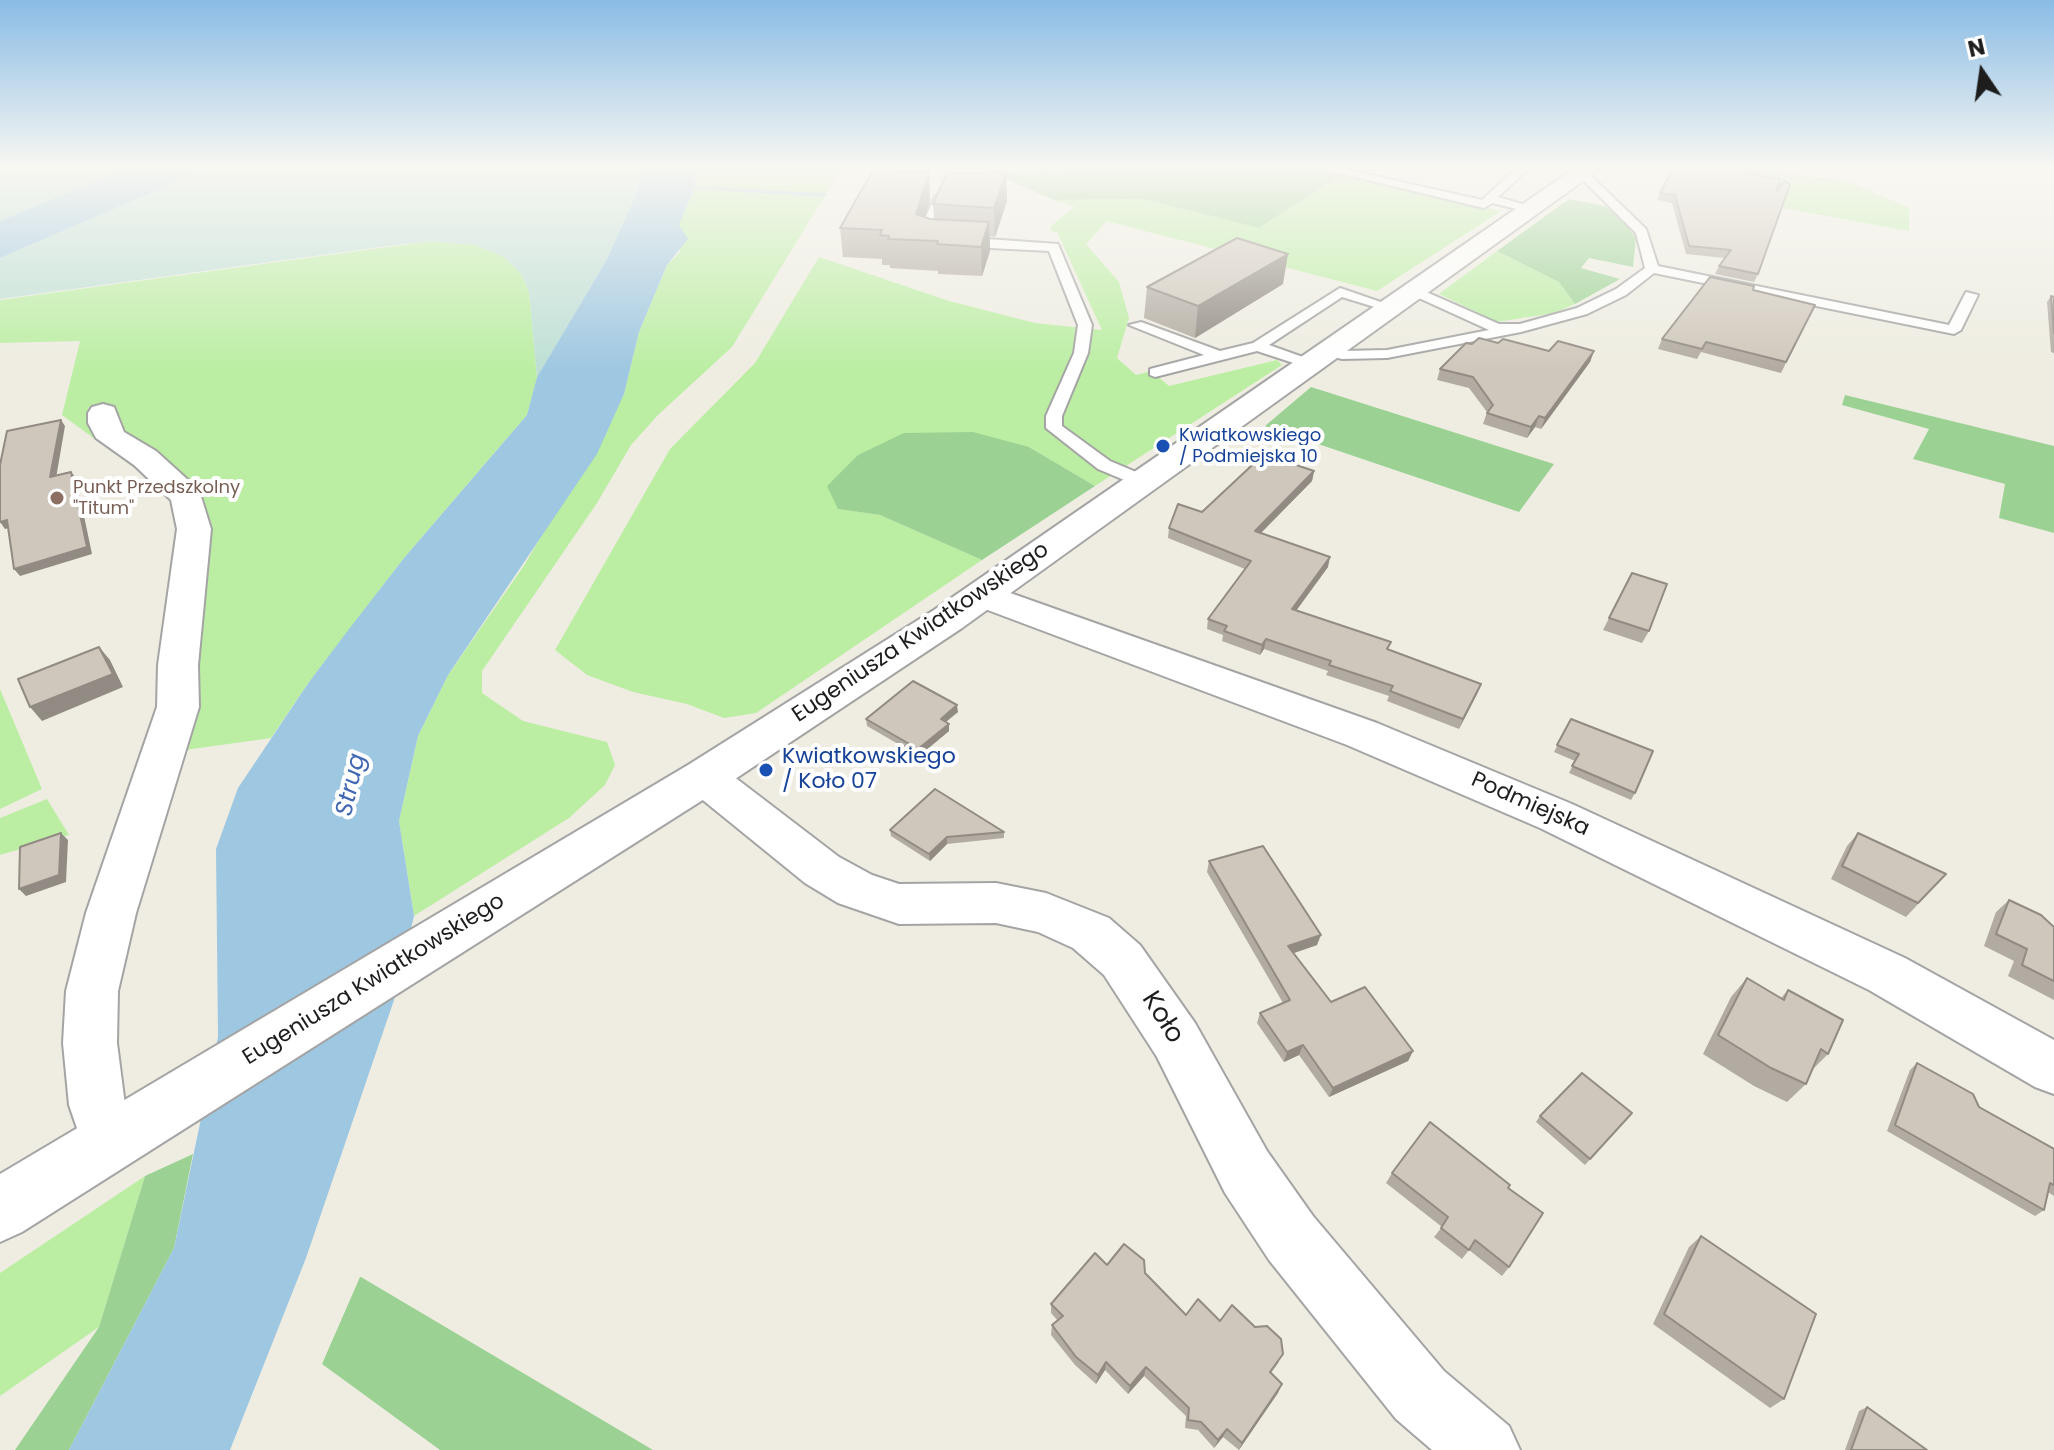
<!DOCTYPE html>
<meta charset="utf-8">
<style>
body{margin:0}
#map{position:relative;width:2054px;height:1450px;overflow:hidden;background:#efede2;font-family:Poppins,sans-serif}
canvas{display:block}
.north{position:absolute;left:1942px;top:32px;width:80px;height:80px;-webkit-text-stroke:6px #fff;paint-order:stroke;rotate:347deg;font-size:22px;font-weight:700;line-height:32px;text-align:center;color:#1d1d1d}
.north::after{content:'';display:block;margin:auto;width:28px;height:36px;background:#1d1d1d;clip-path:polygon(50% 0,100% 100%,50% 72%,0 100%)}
</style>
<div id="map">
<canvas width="2054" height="1450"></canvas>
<div class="north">N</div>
</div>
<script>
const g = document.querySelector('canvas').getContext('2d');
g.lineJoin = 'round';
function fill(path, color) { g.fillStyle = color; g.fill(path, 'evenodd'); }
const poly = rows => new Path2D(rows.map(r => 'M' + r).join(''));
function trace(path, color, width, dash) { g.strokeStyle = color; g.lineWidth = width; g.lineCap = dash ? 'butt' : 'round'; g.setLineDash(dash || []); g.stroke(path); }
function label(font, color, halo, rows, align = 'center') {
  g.font = font + ' Poppins,sans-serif'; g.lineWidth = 8; g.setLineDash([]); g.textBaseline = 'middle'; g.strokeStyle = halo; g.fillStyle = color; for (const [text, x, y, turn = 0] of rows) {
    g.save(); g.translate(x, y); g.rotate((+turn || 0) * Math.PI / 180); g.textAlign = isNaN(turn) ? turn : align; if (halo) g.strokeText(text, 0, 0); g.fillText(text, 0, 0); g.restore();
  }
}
fill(poly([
 [696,168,842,168,732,347,658,415,631,445,597,503,482,671,482,693,523,721,607,742,615,765,605,785,569,818,414,916,399,821,418,736,448,675,523,567,614,414,624,394,639,332,667,265,680,252,678,226,695,187],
 [1748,168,1848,181,1909,208,1909,231,1771,206,1744,181],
 [1341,175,1501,211,1377,291,1107,221,1086,244,1119,282,1129,318,1117,358,1136,375,1151,371,1169,386,1277,360,1282,365,1095,486,1029,447,838,509,880,515,982,560,756,713,724,718,687,704,633,692,587,675,555,650,670,449,755,363,819,257,949,301,1035,323,1102,330,1057,232,1050,231,1052,225,1074,207,1054,200,1143,199,1259,228],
 [431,241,475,245,503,256,521,274,529,292,537,377,527,415,404,558,309,682,271,738,178,751,183,539,167,492,62,415,80,341,0,343,0,300],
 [1497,251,1559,282,1575,304,1554,313,1497,322,1439,294],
 [0,689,42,789,0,809],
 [47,799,69,835,0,855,0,818],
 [145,1176,99,1327,0,1396,0,1273]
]), '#bbeea3');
fill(poly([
 [982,168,995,171,1313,168,1341,175,1259,228,1143,199,1054,200],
 [1569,199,1605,206,1624,221,1636,238,1633,267,1589,258,1581,268,1620,279,1575,304,1559,282,1497,251],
 [1311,387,1554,464,1519,512,1265,426],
 [1845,395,2054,446,2054,533,1999,518,2005,484,1913,459,1929,429,1842,405],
 [973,432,1029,447,1095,486,982,560,880,515,838,509,827,486,858,455,904,433],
 [193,1154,174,1248,69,1450,15,1450,99,1327,145,1176],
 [360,1277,361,1277,653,1450,440,1450,322,1364]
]), '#9bd293');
fill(poly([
 [0,168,127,168,0,221],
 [209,168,643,168,635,197,606,261,537,377,529,292,521,274,503,256,475,245,431,241,387,246,0,299,0,258]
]), '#bddfd5');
fill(poly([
 [127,168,209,168,0,258,0,221],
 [643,168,696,168,695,187,679,225,688,239,667,265,639,332,624,394,597,454,448,675,418,736,399,821,414,916,394,1000,306,1258,230,1450,69,1450,174,1248,218,1037,216,849,238,788,309,682,346,633,404,558,527,415,537,377,606,261,635,197]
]), '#9ec7e1');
fill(poly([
 [693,186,824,193,827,195,824,197,695,189,693,188,693,186]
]), '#9ec7e1');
const service = poly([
 [957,168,968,168,958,192,946,198,930,235,1058,244,1092,325,1088,353,1062,416,1062,426,1110,461,1148,477,1148,485,1136,485,1098,469,1046,428,1046,416,1074,353,1078,325,1049,251,932,245,917,237,935,196,949,188,957,168],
 [1318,168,1339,168,1482,200,1517,168,1529,168,1498,197,1539,209,1533,213,1492,203,1484,208,1318,168],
 [1579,172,1587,172,1646,229,1658,266,1949,325,1966,292,1978,295,1961,330,1954,334,1654,273,1626,295,1587,314,1521,332,1387,358,1342,359,1322,354,1320,351,1327,347,1342,351,1387,350,1489,330,1410,294,1408,291,1415,287,1499,324,1520,324,1577,308,1616,289,1645,268,1636,233,1579,176,1579,172],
 [1340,288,1398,308,1391,312,1342,297,1269,345,1314,361,1314,367,1309,368,1257,351,1155,377,1150,375,1150,369,1204,355,1129,325,1141,322,1220,351,1253,343,1340,288]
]);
const minor = poly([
 [103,404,114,407,124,432,156,451,199,490,211,529,198,665,199,707,136,913,118,991,117,1043,125,1105,138,1143,129,1163,109,1171,89,1163,69,1105,63,1043,66,991,86,913,157,707,158,665,177,529,171,500,134,465,96,438,88,423,88,413,92,407,103,404],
 [982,583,1377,723,1572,804,1905,958,2054,1040,2054,1094,2035,1087,1869,990,1540,828,1347,745,969,603,963,595,969,587,982,583],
 [704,761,720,766,839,857,872,875,899,884,996,883,1046,893,1109,918,1140,945,1195,1023,1267,1151,1313,1216,1444,1371,1509,1426,1520,1450,1432,1450,1396,1419,1269,1260,1225,1193,1157,1057,1104,975,1073,948,1038,932,996,923,899,924,838,903,805,883,688,788,682,777,688,766,704,761]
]);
const tertiary = poly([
 [1575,168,1601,168,962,628,720,789,22,1232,0,1242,0,1174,688,765,934,610,1575,168]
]);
trace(service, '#a4a4a4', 4);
trace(minor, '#a4a4a4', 4);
trace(tertiary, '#a4a4a4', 4);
fill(service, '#fff');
fill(minor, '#fff');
fill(tertiary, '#fff');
fill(poly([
 [929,172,930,200,925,217,934,219,933,204,1006,173,1007,201,995,237,990,236,990,251,982,276,938,274,938,271,890,268,890,265,882,265,882,259,843,257,840,228],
 [1743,173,1758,274,1754,282,1715,274,1719,266,1725,258,1686,254,1672,203,1657,200,1660,193],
 [1283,284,1195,338,1144,318,1147,287],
 [1753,290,1815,305,1781,373,1701,352,1697,359,1658,349,1662,339],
 [2051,296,2054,297,2054,353,2051,352,2047,302],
 [1498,343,1549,351,1594,351,1590,362,1541,429,1535,427,1527,438,1483,424,1487,412,1469,388,1437,380,1440,369,1472,344],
 [1314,471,1312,481,1261,533,1328,567,1296,611,1389,650,1477,694,1459,729,1387,701,1389,696,1326,675,1328,671,1264,649,1260,655,1222,641,1223,635,1207,629,1208,619,1245,569,1168,538,1169,528,1202,512],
 [1632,573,1649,631,1642,643,1603,630],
 [958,712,945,722,949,731,919,756,867,726,866,719],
 [1571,719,1635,793,1631,800,1569,773,1575,761,1554,752],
 [890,830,1004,832,1004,838,947,844,930,861,891,836],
 [1858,833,1946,874,1906,917,1831,879,1847,846],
 [1209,861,1317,945,1294,953,1331,1002,1413,1051,1408,1061,1329,1097,1299,1055,1284,1062,1257,1023,1260,1013,1283,1003,1207,872],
 [2009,900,2054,927,2054,1000,2008,976,2014,961,1984,946,1996,912],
 [1747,978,1781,998,1788,990,1828,1054,1811,1071,1806,1084,1787,1102,1754,1086,1703,1054,1731,997],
 [1917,1063,1979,1107,2054,1149,2054,1196,2048,1192,2044,1210,2035,1216,1887,1131,1910,1070],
 [1632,1113,1585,1165,1536,1122,1540,1116],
 [1392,1173,1508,1188,1509,1267,1502,1276,1469,1250,1462,1259,1434,1237,1442,1227,1386,1183],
 [1701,1236,1784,1399,1770,1408,1653,1324,1689,1247],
 [1107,1265,1145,1273,1186,1315,1220,1321,1279,1362,1271,1373,1282,1384,1239,1450,1223,1437,1214,1448,1198,1430,1185,1428,1186,1416,1144,1376,1128,1394,1105,1370,1096,1384,1075,1365,1051,1335,1052,1325,1058,1321,1051,1313,1051,1304],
 [1867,1407,1927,1450,1845,1450,1859,1411]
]), '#b2aba1');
fill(poly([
 [929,172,930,200,919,240,916,214],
 [1006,173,1007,201,995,237,994,208],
 [989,222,990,251,982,276,981,247],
 [1288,254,1283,284,1195,338,1198,306],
 [1594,351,1590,362,1541,429,1545,418],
 [1539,416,1535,427,1527,438,1531,427],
 [61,420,65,426,55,484,50,477],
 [1314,471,1312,481,1253,541,1255,531],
 [71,472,76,478,92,554,20,576,14,569],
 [7,520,12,527,5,529,0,522],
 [1330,557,1328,567,1290,619,1292,609],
 [1266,639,1264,649,1260,655,1262,645],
 [99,647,110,660,123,687,42,721,30,707],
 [1481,684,1477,694,1459,729,1463,719],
 [957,705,958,712,941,726,941,719],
 [949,724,949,731,919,756,918,749],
 [61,833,68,840,66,882,26,896,19,889],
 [947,837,947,844,930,861,929,854],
 [1321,935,1317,945,1285,956,1288,946],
 [1303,1045,1299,1055,1284,1062,1287,1052],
 [1413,1051,1408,1061,1329,1097,1333,1088],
 [1106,1362,1105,1370,1096,1384,1098,1375],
 [1146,1367,1144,1376,1128,1394,1130,1386],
 [1282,1384,1278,1393,1239,1450,1242,1443],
 [1227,1429,1223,1437,1214,1448,1218,1440]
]), '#918b83');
const building = poly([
 [1673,168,1744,168,1743,173,1780,179,1777,191,1784,181,1790,184,1758,274,1719,266,1731,250,1689,246,1675,195,1660,193,1673,168],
 [873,170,929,172,916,214,930,219,989,222,981,247,937,244,938,241,888,239,889,236,880,235,882,230,840,228,873,170],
 [947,173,1006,173,994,208,933,204,947,173],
 [1237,238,1288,254,1198,306,1147,287,1237,238],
 [1710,277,1754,286,1753,290,1815,305,1786,362,1706,342,1702,349,1662,339,1710,277],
 [2051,296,2054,297,2054,333,2051,296],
 [1479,338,1498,343,1503,339,1549,351,1558,341,1594,351,1545,418,1539,416,1531,427,1487,413,1493,405,1473,377,1440,369,1466,343,1472,344,1479,338],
 [61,420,50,477,71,472,87,547,14,569,7,520,0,522,0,465,7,431,61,420],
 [1264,454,1314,471,1255,531,1330,557,1292,609,1391,642,1387,649,1481,684,1463,719,1390,691,1393,686,1329,665,1331,661,1266,639,1262,645,1224,631,1227,626,1208,619,1251,561,1169,528,1178,504,1202,512,1264,454],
 [1632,573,1667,584,1649,631,1609,618,1632,573],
 [99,647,113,674,30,707,18,679,99,647],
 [913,681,957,705,941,719,949,724,918,749,866,719,913,681],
 [1571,719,1653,751,1635,793,1572,766,1579,754,1557,745,1571,719],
 [935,789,1004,832,947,837,929,854,890,830,935,789],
 [61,833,59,875,19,889,20,847,61,833],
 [1858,833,1946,874,1918,903,1842,866,1858,833],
 [1263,846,1321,935,1288,946,1331,1002,1365,987,1413,1051,1333,1088,1303,1045,1287,1052,1260,1013,1290,1000,1209,861,1263,846],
 [2009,900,2041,915,2054,927,2054,981,2022,965,2027,949,1996,934,2009,900],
 [1747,978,1784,1000,1788,990,1843,1020,1828,1054,1821,1049,1806,1084,1771,1068,1718,1035,1747,978],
 [1917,1063,1973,1094,1979,1107,2054,1149,2054,1185,2050,1183,2044,1210,1895,1125,1917,1063],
 [1582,1073,1632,1113,1590,1159,1540,1116,1582,1073],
 [1430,1122,1510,1185,1508,1188,1543,1213,1509,1267,1475,1240,1469,1250,1441,1228,1448,1217,1392,1173,1430,1122],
 [1701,1236,1816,1314,1784,1399,1664,1314,1701,1236],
 [1124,1244,1144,1260,1145,1273,1186,1315,1198,1299,1220,1321,1232,1305,1255,1327,1267,1326,1281,1339,1283,1354,1270,1372,1282,1384,1242,1443,1227,1429,1218,1440,1201,1422,1188,1420,1189,1408,1146,1367,1130,1386,1106,1362,1098,1375,1076,1357,1052,1325,1063,1316,1051,1304,1095,1253,1107,1265,1124,1244],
 [1867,1407,1927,1450,1851,1450,1867,1407]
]);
fill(building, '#cfc7bb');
trace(building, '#918b83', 2);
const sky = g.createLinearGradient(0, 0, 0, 371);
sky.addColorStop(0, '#8abce5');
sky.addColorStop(0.45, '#f8f7f2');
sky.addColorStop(1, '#f8f7f200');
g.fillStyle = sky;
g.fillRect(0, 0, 2054, 371);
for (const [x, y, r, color] of [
 [1163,446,8,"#1a4fb4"],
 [57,498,8,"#8d6e63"],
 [766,770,8,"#1a4fb4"]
]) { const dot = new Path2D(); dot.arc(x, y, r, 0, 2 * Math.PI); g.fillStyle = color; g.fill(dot); trace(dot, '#fff', 3); }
label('18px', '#164399', '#fff', [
 ["Kwiatkowskiego",1179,436],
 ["/ Podmiejska 10",1179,457]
], 'left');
label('18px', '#785e54', '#fff', [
 ["Punkt Przedszkolny",73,488],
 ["\"Titum\"",73,509]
], 'left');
label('22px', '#1d1d1d', '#fff', [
 ["Eugeniusza Kwiatkowskiego",921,633,-34],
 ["Podmiejska",1530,805,24],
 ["Eugeniusza Kwiatkowskiego",374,980,-32]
]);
label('22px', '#164399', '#fff', [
 ["Kwiatkowskiego",782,757],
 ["/ Koło 07",782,782]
], 'left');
label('italic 24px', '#4268b4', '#fff', [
 ["Strug",352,785,-77]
]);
label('26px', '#1d1d1d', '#fff', [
 ["Koło",1162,1018,58]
]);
</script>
